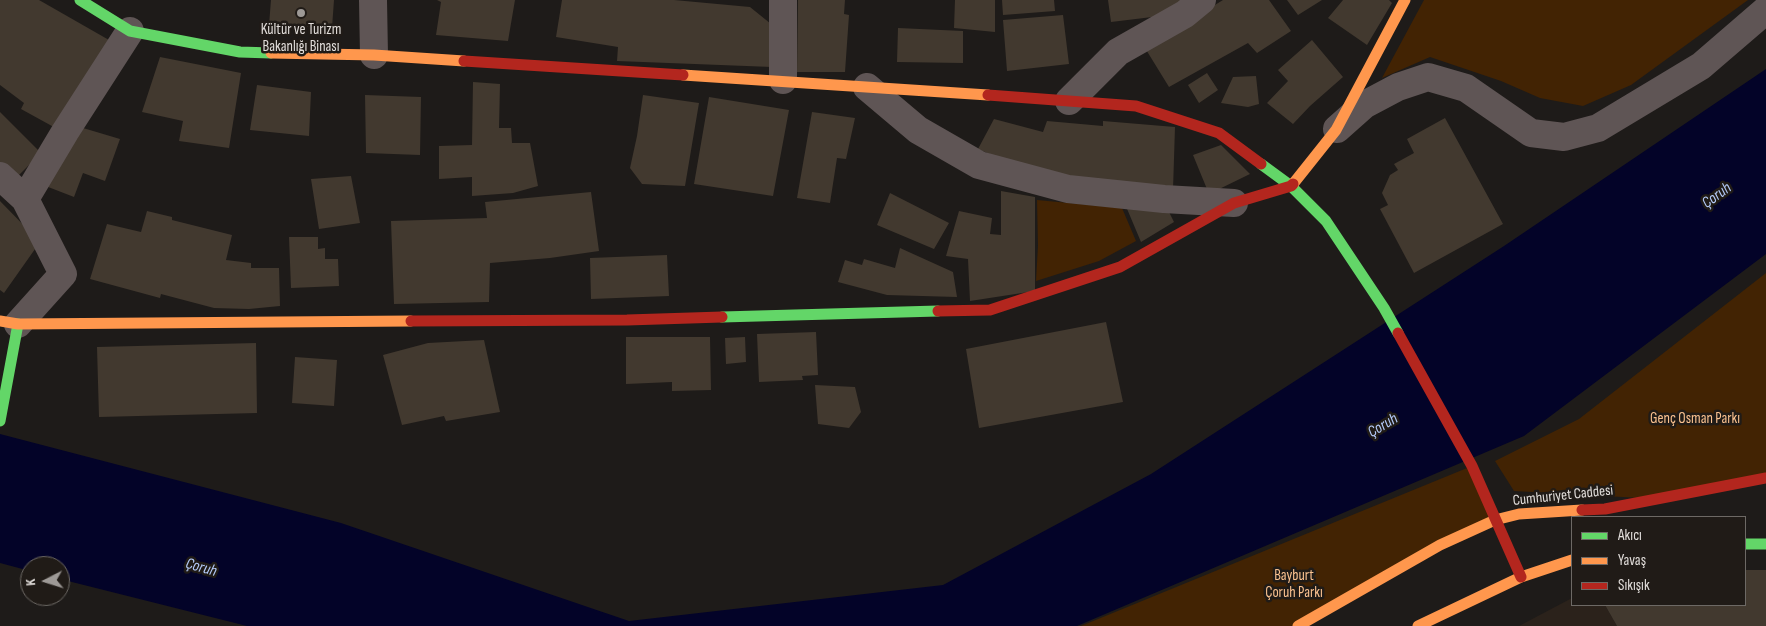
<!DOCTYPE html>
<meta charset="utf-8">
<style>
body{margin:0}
#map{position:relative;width:1766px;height:626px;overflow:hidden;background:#1e1b19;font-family:"Sofia Sans Condensed",sans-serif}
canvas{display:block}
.legend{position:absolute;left:1571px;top:516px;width:175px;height:90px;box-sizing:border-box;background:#201b17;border:1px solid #6d6965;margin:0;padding:6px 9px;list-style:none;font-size:15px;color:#e1ddda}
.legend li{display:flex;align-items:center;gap:10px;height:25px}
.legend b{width:25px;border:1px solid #6d6965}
.north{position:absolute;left:20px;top:556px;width:50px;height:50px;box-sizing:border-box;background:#201b17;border:1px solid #6d6965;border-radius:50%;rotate:265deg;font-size:14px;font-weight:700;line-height:20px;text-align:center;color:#e1ddda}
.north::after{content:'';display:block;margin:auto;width:18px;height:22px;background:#9d9996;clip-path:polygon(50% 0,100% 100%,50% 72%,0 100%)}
</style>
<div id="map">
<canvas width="1766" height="626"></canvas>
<ul class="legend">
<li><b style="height:6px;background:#63d668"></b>Akıcı</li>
<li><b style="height:6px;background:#ff974d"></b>Yavaş</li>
<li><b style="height:6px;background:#b3261e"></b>Sıkışık</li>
</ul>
<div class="north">K</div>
</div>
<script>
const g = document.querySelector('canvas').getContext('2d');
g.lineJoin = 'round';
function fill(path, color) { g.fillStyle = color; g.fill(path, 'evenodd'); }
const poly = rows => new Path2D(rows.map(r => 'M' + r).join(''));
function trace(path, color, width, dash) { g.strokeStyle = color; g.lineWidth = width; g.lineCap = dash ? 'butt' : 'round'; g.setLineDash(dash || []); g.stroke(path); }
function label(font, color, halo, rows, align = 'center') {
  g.font = font + ' "Sofia Sans Condensed",sans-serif'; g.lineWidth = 5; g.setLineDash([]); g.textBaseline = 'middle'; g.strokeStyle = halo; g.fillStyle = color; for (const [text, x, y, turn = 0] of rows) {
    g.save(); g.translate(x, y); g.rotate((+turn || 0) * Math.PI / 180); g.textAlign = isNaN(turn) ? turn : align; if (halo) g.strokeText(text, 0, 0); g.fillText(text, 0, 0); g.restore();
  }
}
fill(poly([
 [1572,598,1572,605,1605,605,1617,626,1519,626]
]), '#2b221b');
fill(poly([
 [1424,0,1748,0,1631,85,1583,106,1540,98,1501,81,1430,57,1382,78],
 [1037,200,1122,208,1136,241,1099,261,1036,281,1038,246],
 [1766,273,1766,478,1659,499,1514,491,1495,461,1579,419],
 [1472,466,1495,520,1303,626,1081,626]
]), '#422303');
fill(poly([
 [1766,69,1766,254,1524,436,1077,626,247,626,60,579,60,566,30,566,30,571,0,563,0,434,341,523,629,621,943,585,1151,474,1504,246]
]), '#030328');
fill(poly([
 [0,0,39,0,116,44,61,131,21,109,24,103,0,85],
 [271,0,334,0,332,28,269,25],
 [437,0,515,0,508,41,436,35,441,2],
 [562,0,674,0,750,7,776,28,772,67,617,61,618,47,556,37],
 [798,0,845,0,844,14,849,15,845,72,797,72],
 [955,0,995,0,995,32,954,28],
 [1002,0,1054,0,1055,11,1003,15],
 [1108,0,1184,0,1177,14,1111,22],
 [1223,0,1269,0,1291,31,1257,53,1248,43,1169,87,1145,48],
 [1287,0,1322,0,1298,15],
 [1343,0,1389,0,1392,3,1367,45,1328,18],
 [1063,15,1069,64,1007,71,1003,20],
 [898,28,963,31,963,63,897,62],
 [1312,40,1343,77,1310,106,1293,124,1267,103,1288,81,1278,70],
 [160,57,241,73,229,148,179,141,183,121,142,112],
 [1207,73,1218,90,1199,103,1188,85],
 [1256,76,1259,104,1248,107,1221,103,1233,77],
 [473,82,500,84,499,128,511,128,512,143,530,143,538,186,513,193,472,196,472,177,439,179,439,146,472,145],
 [257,85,311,92,309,136,250,130],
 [365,95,421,97,420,155,366,153],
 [643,95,699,103,685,186,642,184,630,168,637,136],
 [709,97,789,110,773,196,694,184],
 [0,112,41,153,15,179,0,164],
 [812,112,855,118,846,159,837,158,830,203,797,198],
 [1445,118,1503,224,1414,273,1380,209,1388,205,1382,193,1390,175,1398,170,1394,164,1414,153,1407,139],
 [994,119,1043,132,1047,121,1103,126,1103,121,1175,127,1173,190,1032,172,978,149],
 [73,125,120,139,105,181,83,173,74,197,43,185],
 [1221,145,1250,174,1209,194,1193,155],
 [351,176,360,223,319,229,311,179],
 [1001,191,1035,197,1035,291,970,301,968,259,946,256,959,211,992,218,990,234,1001,235],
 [591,192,599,251,550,258,490,263,489,302,394,304,391,221,487,218,485,202],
 [890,193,949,223,934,249,877,225],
 [0,201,40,242,4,293,0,290],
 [1125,204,1166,206,1174,222,1141,242],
 [147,211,172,217,172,220,232,235,226,260,251,263,251,268,279,268,280,306,249,309,214,308,161,294,160,298,90,279,107,224,141,232],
 [289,237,318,237,318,249,325,248,325,259,338,259,339,286,291,288],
 [900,248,953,272,957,297,887,295,838,282,845,260,862,265,864,259,895,268],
 [667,255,669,296,591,299,590,258],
 [1106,322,1123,402,979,428,966,349],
 [816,332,818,375,802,376,803,380,759,382,757,334],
 [626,337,710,337,711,390,672,391,672,382,626,384],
 [745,337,746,362,726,364,725,338],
 [484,340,500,412,446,421,444,416,402,425,383,355,428,343],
 [256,343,257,413,99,417,97,347],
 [295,357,337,360,334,406,292,403],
 [815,385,855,387,861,412,849,428,818,424],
 [1745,570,1766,570,1766,626,1617,626,1605,605,1745,605]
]), '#42392f');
trace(poly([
 [373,0,374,55],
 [783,0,783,80],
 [867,87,918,130,979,165,1068,189,1164,199,1234,203],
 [1069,101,1118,52,1185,14,1202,0],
 [1337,129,1364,105,1398,87,1428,77,1466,88,1531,133,1564,137,1598,128,1701,66,1766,10],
 [0,176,25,199],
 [18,324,63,274,25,199,65,132,130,31]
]), '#5f5555', 28);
trace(poly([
 [80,0,130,31,240,52,271,53],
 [1261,164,1291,186,1326,221,1384,308,1398,333],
 [722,317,938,311],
 [0,421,18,324],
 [1745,544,1766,544]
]), '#63d668', 11);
trace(poly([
 [271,53,374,55,464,61],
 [683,75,988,95],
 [1293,184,1336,130,1405,0],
 [0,321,18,324,411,321],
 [1298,626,1440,545,1495,520,1519,514,1582,510],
 [1418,626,1521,577,1572,560]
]), '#ff974d', 11);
trace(poly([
 [464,61,683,75],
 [988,95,1136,106,1219,133,1261,164],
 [938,311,990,310,1120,267,1234,203,1291,186,1293,184],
 [411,321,627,320,722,317],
 [1398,333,1472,466,1521,577],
 [1582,510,1605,509,1766,478]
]), '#b3261e', 11);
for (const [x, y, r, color] of [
 [301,13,5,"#9d9996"]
]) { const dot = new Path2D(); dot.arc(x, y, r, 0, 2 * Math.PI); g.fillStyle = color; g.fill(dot); trace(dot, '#201b17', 2); }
label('15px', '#e1ddda', '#201b17', [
 ["Kültür ve Turizm",301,30],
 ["Bakanlığı Binası",301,47]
]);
label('15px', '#fbc290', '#201b17', [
 ["Genç Osman Parkı",1695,419],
 ["Bayburt",1294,576],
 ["Çoruh Parkı",1294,593]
]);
label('15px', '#e1ddda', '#201b17', [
 ["Cumhuriyet Caddesi",1563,496,-6]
]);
label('italic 16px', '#b5cbf9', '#201b17', [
 ["Çoruh",1717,196,-36],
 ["Çoruh",1383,426,-31],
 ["Çoruh",201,568,16]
]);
</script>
